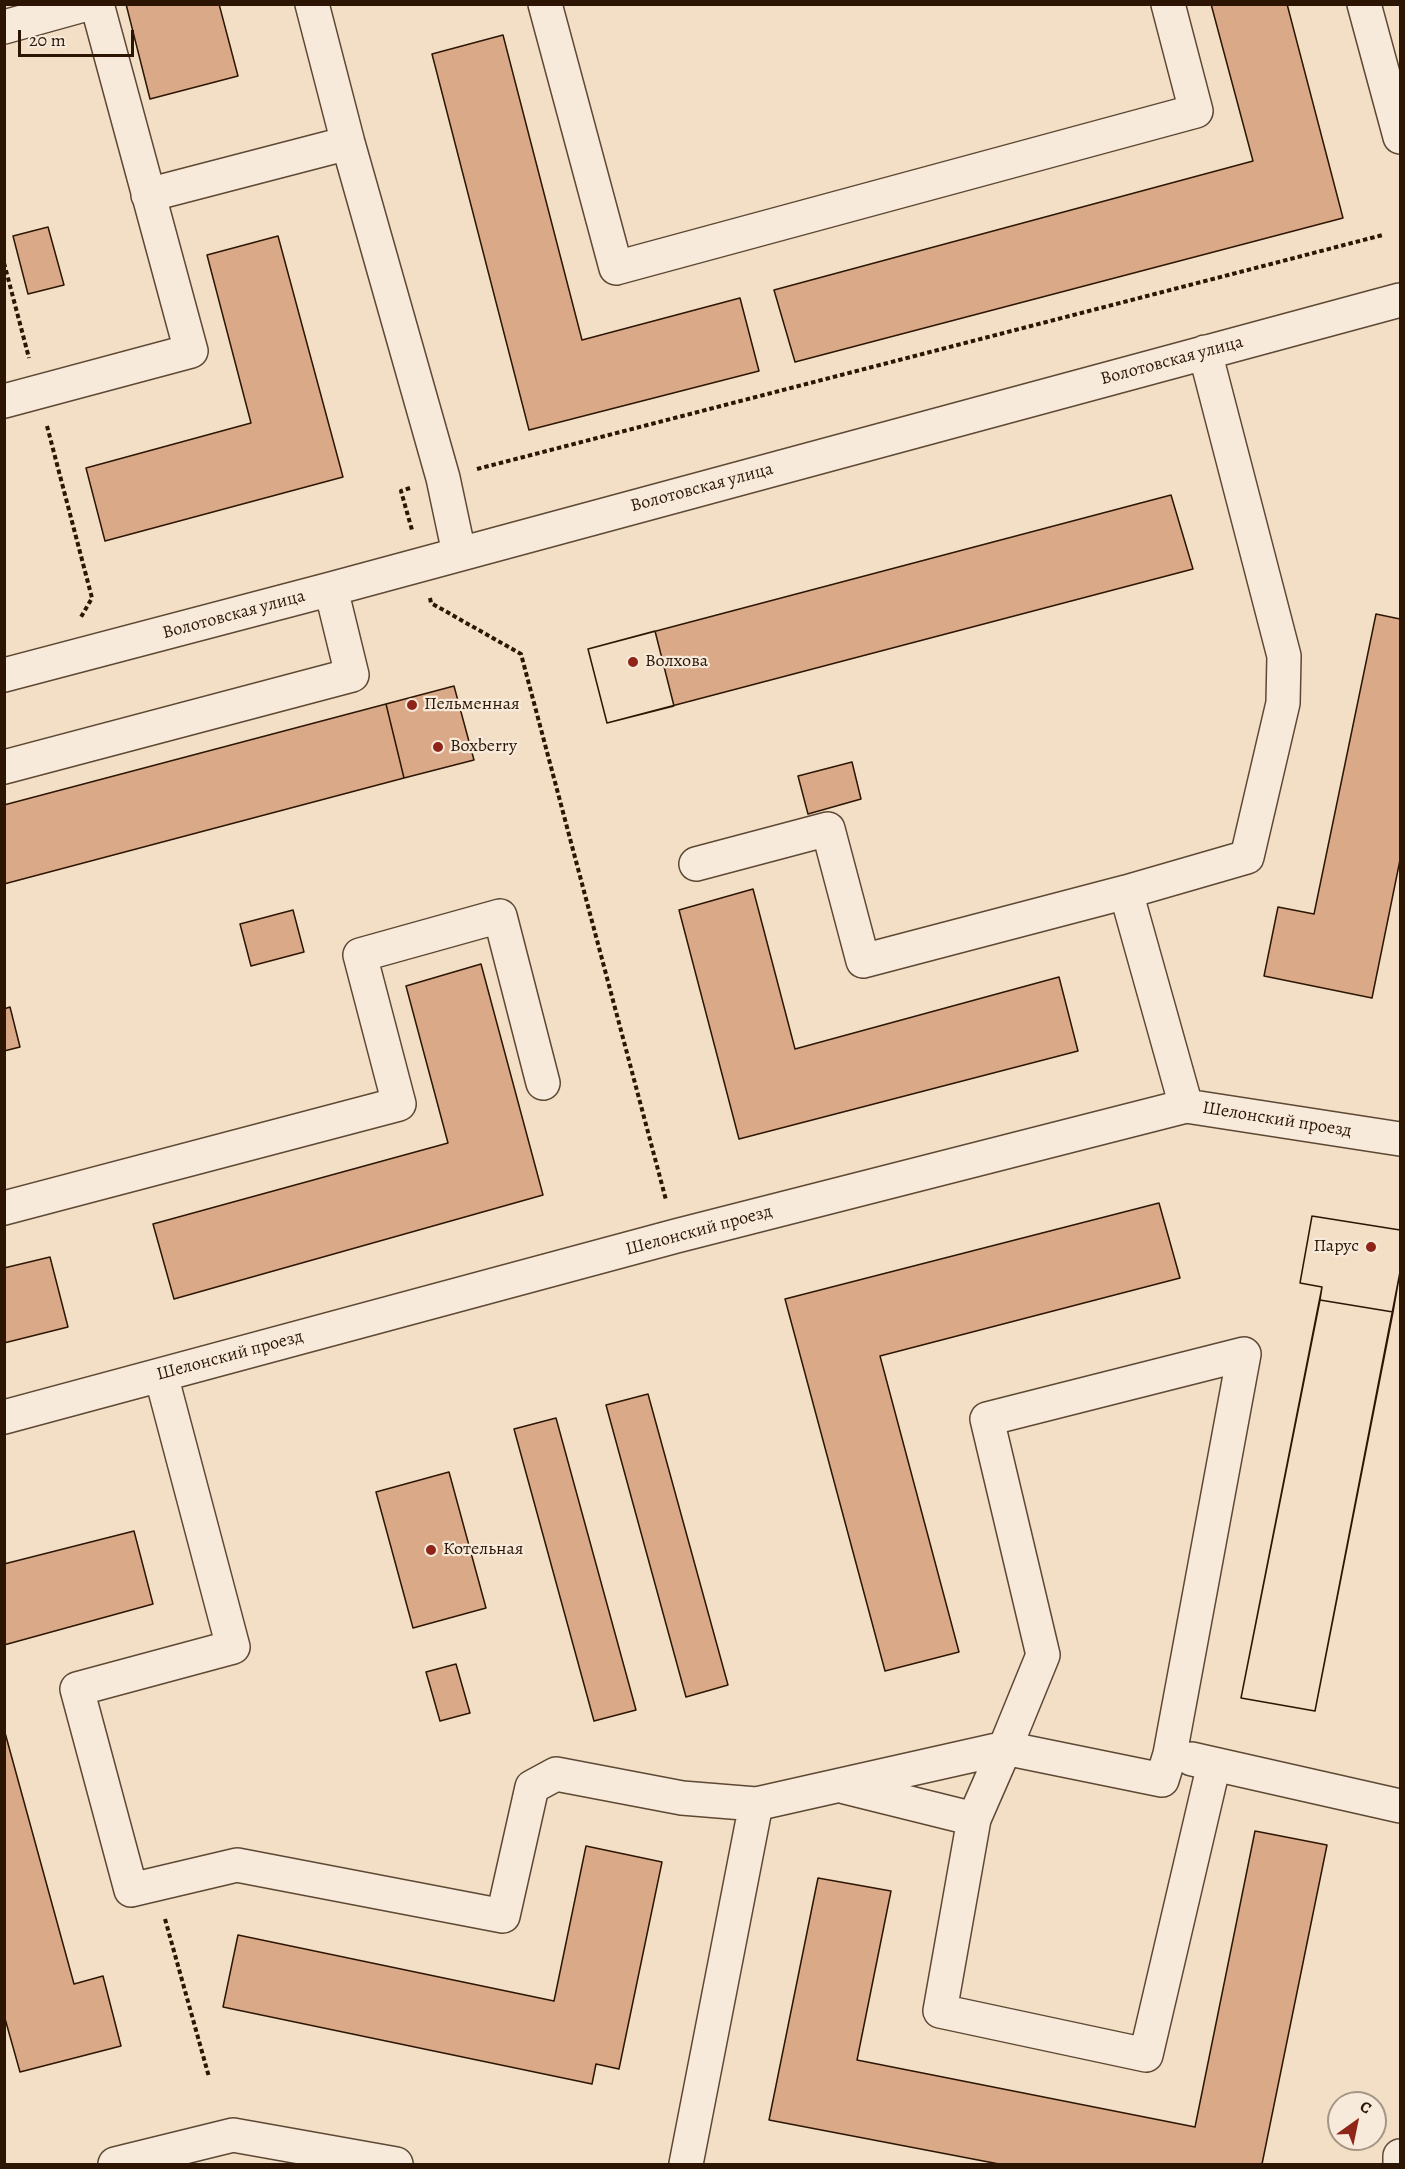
<!DOCTYPE html>
<meta charset="utf-8">
<style>
body{margin:0}
#map{position:relative;width:1405px;height:2169px;overflow:hidden;background:#f2dfc6;font-family:Alegreya,serif}
canvas{display:block}
.frame{position:absolute;inset:0;border:6px solid #2c1603;pointer-events:none}
.north{position:absolute;left:1327px;top:2091px;width:60px;height:60px;box-sizing:border-box;background:#f7eada;border:2px solid #a69584;border-radius:50%;rotate:33deg;font-size:16px;font-weight:700;line-height:24px;text-align:center;color:#2c1603}
.north::after{content:'';display:block;margin:auto;width:21px;height:27px;background:#8f2418;clip-path:polygon(50% 0,100% 100%,50% 72%,0 100%)}
.scale{position:absolute;left:18px;top:30px;width:116px;height:27px;box-sizing:border-box;border:3px solid #2c1603;border-top:0;padding-left:8px;font-size:18px;line-height:21px;white-space:nowrap;color:#2c1603;-webkit-text-stroke:4px #f7eada;paint-order:stroke}
</style>
<div id="map">
<canvas width="1405" height="2169"></canvas>
<div class="frame"></div>
<div class="north">С</div>
<div class="scale">20 m</div>
</div>
<script>
const g = document.querySelector('canvas').getContext('2d');
g.lineJoin = 'round';
function fill(path, color) { g.fillStyle = color; g.fill(path, 'evenodd'); }
const poly = rows => new Path2D(rows.map(r => 'M' + r).join(''));
function trace(path, color, width, dash) { g.strokeStyle = color; g.lineWidth = width; g.lineCap = dash ? 'butt' : 'round'; g.setLineDash(dash || []); g.stroke(path); }
function label(font, color, halo, rows, align = 'center') {
  g.font = font + ' Alegreya,serif'; g.lineWidth = 4.5; g.setLineDash([]); g.textBaseline = 'middle'; g.strokeStyle = halo; g.fillStyle = color; for (const [text, x, y, turn = 0] of rows) {
    g.save(); g.translate(x, y); g.rotate((+turn || 0) * Math.PI / 180); g.textAlign = isNaN(turn) ? turn : align; if (halo) g.strokeText(text, 0, 0); g.fillText(text, 0, 0); g.restore();
  }
}
const building = poly([
 [126,4,219,4,238,76,150,99,126,4],
 [1211,4,1287,4,1343,218,795,362,774,290,1253,161,1211,4],
 [503,35,582,340,740,298,759,371,529,430,432,54,503,35],
 [48,227,64,285,28,294,13,236,48,227],
 [278,236,343,477,105,541,86,468,251,423,207,255,278,236],
 [1171,495,1193,569,607,723,588,649,1171,495],
 [1376,614,1400,619,1400,860,1372,998,1264,976,1278,907,1314,914,1376,614],
 [655,631,674,706,607,723,588,649,655,631],
 [454,686,474,760,404,778,386,704,454,686],
 [386,704,404,778,4,884,4,805,386,704],
 [852,762,861,799,808,814,798,776,852,762],
 [753,889,795,1049,1059,977,1078,1051,739,1139,679,910,753,889],
 [293,910,304,952,251,966,240,924,293,910],
 [481,964,543,1195,174,1299,153,1224,448,1143,406,986,481,964],
 [10,1007,20,1047,4,1051,4,1009,10,1007],
 [1159,1203,1180,1278,880,1356,959,1652,885,1671,785,1299,1159,1203],
 [1312,1216,1400,1230,1400,1272,1315,1711,1241,1698,1322,1287,1300,1283,1312,1216],
 [1312,1216,1400,1230,1400,1272,1393,1312,1320,1300,1322,1287,1300,1283,1312,1216],
 [50,1257,68,1327,4,1343,4,1268,50,1257],
 [1320,1300,1393,1312,1315,1711,1241,1698,1320,1300],
 [648,1394,728,1685,686,1697,606,1405,648,1394],
 [556,1418,636,1710,594,1721,514,1429,556,1418],
 [449,1472,486,1608,413,1628,376,1492,449,1472],
 [134,1531,153,1604,4,1645,4,1564,134,1531],
 [456,1664,470,1713,440,1721,426,1672,456,1664],
 [4,1729,74,1984,103,1976,121,2046,20,2072,4,2015,4,1729],
 [1255,1831,1327,1845,1262,2164,999,2164,769,2120,818,1878,891,1891,857,2060,1195,2127,1255,1831],
 [586,1846,662,1862,619,2069,596,2064,592,2084,223,2007,238,1935,554,2001,586,1846]
]);
fill(building, '#daa988');
trace(building, '#2c1603', 1.5);
const minor = poly([
 [312,4,348,143,443,478,459,553],
 [545,4,616,268,1196,111,1168,4],
 [1364,4,1400,137],
 [4,27,87,4],
 [148,195,348,143],
 [4,401,191,351,97,4],
 [4,675,331,589,1400,300],
 [4,767,352,675,331,589],
 [696,864,828,829,863,961,1126,892,1247,857,1283,703,1284,656,1205,352],
 [1126,892,1186,1106],
 [4,1208,399,1104,360,955,500,916,543,1083],
 [161,1375,233,1647,77,1689,131,1890,237,1865,503,1916,532,1787,556,1774,682,1798,756,1804],
 [4,1417,676,1236,1186,1106,1400,1139],
 [1192,1759,1400,1806],
 [845,1787,974,1819],
 [115,2164,233,2135,396,2164],
 [686,2164,756,1804,1005,1748,1162,1780,1170,1754,1244,1354,987,1419,1043,1655,1005,1748,974,1819,940,2011,1146,2055,1214,1764],
 [1400,2164,1400,2156]
]);
trace(minor, '#5e4834', 36);
trace(poly([
 [4,263,29,358],
 [47,426,92,598,81,617],
 [477,469,1383,235],
 [410,488,401,491,412,530],
 [430,598,431,603,521,654,666,1200],
 [165,1919,209,2077]
]), '#2c1603', 4, [4.5, 3]);
trace(minor, '#f7eada', 33);
for (const [x, y, r, color] of [
 [633,662,6,"#8f2418"],
 [412,705,6,"#8f2418"],
 [438,747,6,"#8f2418"],
 [1371,1247,6,"#8f2418"],
 [431,1550,6,"#8f2418"]
]) { const dot = new Path2D(); dot.arc(x, y, r, 0, 2 * Math.PI); g.fillStyle = color; g.fill(dot); trace(dot, '#f7eada', 2); }
label('18px', '#2c1603', '#f7eada', [
 ["Волотовская улица",1172,361,-15],
 ["Волотовская улица",702,488,-15],
 ["Волотовская улица",234,615,-15],
 ["Шелонский проезд",1277,1120,9],
 ["Шелонский проезд",699,1231,-15],
 ["Шелонский проезд",230,1356,-15]
]);
label('18px', '#2c1603', '#f7eada', [
 ["Волхова",645,662],
 ["Пельменная",424,705],
 ["Boxberry",450,747],
 ["Парус",1359,1247,"right"],
 ["Котельная",443,1550]
], 'left');
</script>
